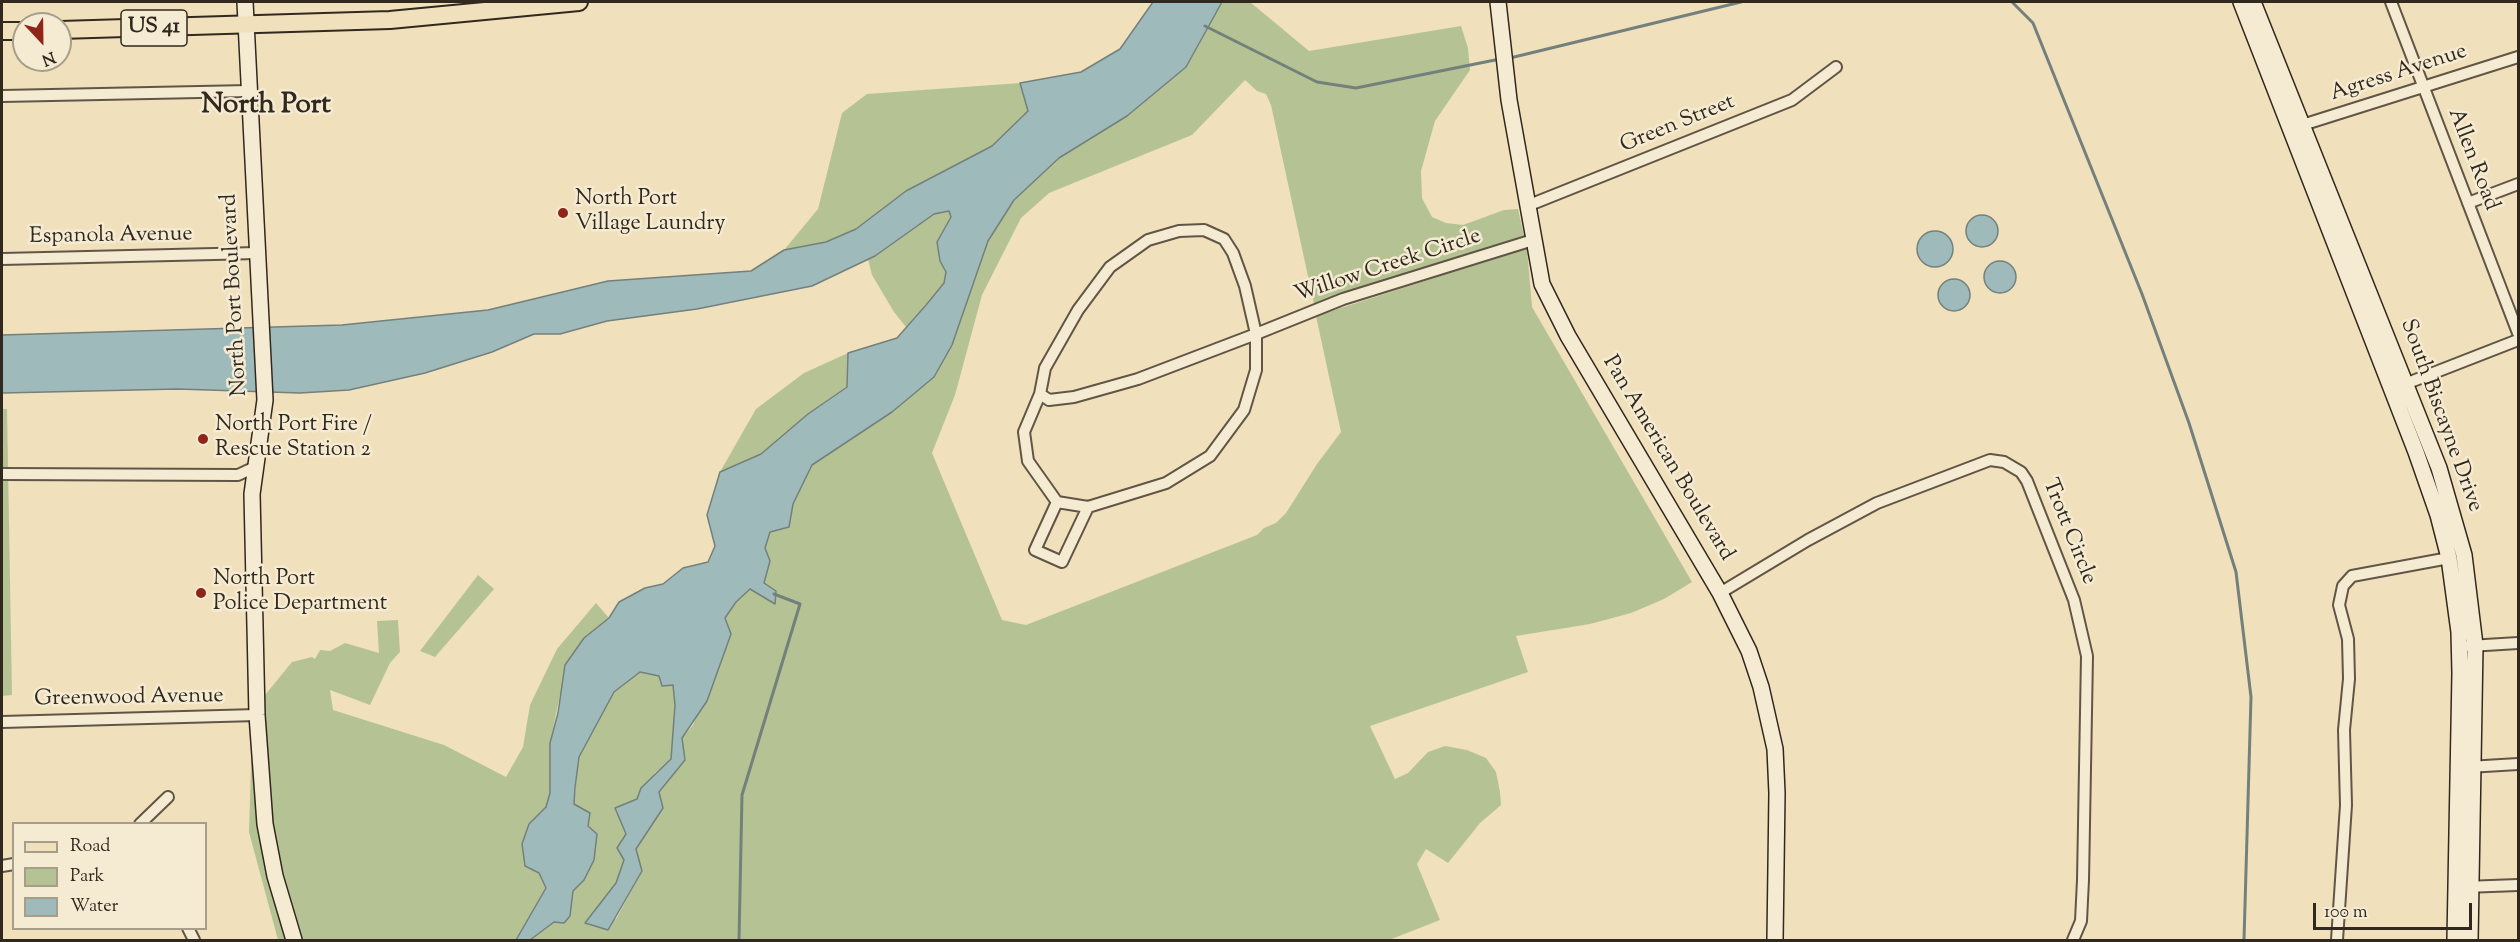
<!DOCTYPE html>
<style>
body{margin:0}
#map{position:relative;width:2520px;height:942px;overflow:hidden;background:#f0e0bc;font-family:"Sorts Mill Goudy",serif}
canvas{display:block}
.frame{position:absolute;inset:0;border:3px solid #31281e;pointer-events:none}
.legend{position:absolute;left:12px;top:822px;width:195px;height:108px;box-sizing:border-box;background:#f5ebd3;border:2px solid #a79d8b;margin:0;padding:8px 10px;list-style:none;font-size:18px;color:#31281e}
.legend li{display:flex;align-items:center;gap:12px;height:30px}
.legend b{width:30px;border:2px solid #a79d8b}
.north{position:absolute;left:12px;top:12px;width:60px;height:60px;box-sizing:border-box;background:#f5ebd3;border:2px solid #a79d8b;border-radius:50%;rotate:158deg;font-size:16px;font-weight:700;line-height:24px;text-align:center;color:#31281e}
.north::after{content:'';display:block;margin:auto;width:21px;height:27px;background:#8f2418;clip-path:polygon(50% 0,100% 100%,50% 72%,0 100%)}
.scale{position:absolute;left:2313px;top:903px;width:159px;height:27px;box-sizing:border-box;border:3px solid #31281e;border-top:0;padding-left:8px;font-size:18px;line-height:21px;white-space:nowrap;color:#31281e;-webkit-text-stroke:4px #f5ebd3;paint-order:stroke}
</style>
<div id="map">
<canvas width="2520" height="942"></canvas>
<div class="frame"></div>
<ul class="legend">
<li><b style="height:8px;background:#f0e0bc"></b>Road</li>
<li><b style="height:16px;background:#b5c394"></b>Park</li>
<li><b style="height:16px;background:#9fbabb"></b>Water</li>
</ul>
<div class="north">N</div>
<div class="scale">100 m</div>
</div>
<script>
const g = document.querySelector('canvas').getContext('2d');
g.lineJoin = 'round';
function fill(path, color) { g.fillStyle = color; g.fill(path, 'evenodd'); }
const poly = rows => new Path2D(rows.map(r => 'M' + r).join(''));
function trace(path, color, width, dash) { g.strokeStyle = color; g.lineWidth = width; g.lineCap = dash ? 'butt' : 'round'; g.setLineDash(dash || []); g.stroke(path); }
function label(font, color, halo, rows, align = 'center') {
  g.font = font + ' "Sorts Mill Goudy",serif'; g.lineWidth = 5; g.setLineDash([]); g.textBaseline = 'middle'; g.strokeStyle = halo; g.fillStyle = color; for (const [text, x, y, turn = 0] of rows) {
    g.save(); g.translate(x, y); g.rotate((+turn || 0) * Math.PI / 180); g.textAlign = isNaN(turn) ? turn : align; if (halo) g.strokeText(text, 0, 0); g.fillText(text, 0, 0); g.restore();
  }
}
fill(poly([
 [1222,2,1250,2,1309,51,1461,26,1468,48,1470,70,1435,121,1421,171,1422,198,1432,217,1446,223,1463,225,1504,210,1518,209,1524,236,1314,304,1271,105,1266,94,1257,91,1245,80,1192,135,1049,193,1021,218,982,295,955,395,932,453,1002,620,1026,625,1257,535,1264,528,1276,523,1286,513,1317,464,1341,432,1316,316,1527,248,1532,307,1692,582,1664,599,1631,613,1590,624,1516,636,1528,672,1370,726,1395,779,1408,773,1428,752,1445,746,1467,750,1486,758,1496,772,1500,792,1501,805,1480,823,1448,863,1426,849,1417,864,1440,920,1389,940,530,940,554,922,570,916,573,891,584,880,589,813,574,804,579,757,614,692,640,672,659,676,673,685,675,705,672,759,655,773,626,834,624,860,616,883,586,923,616,919,642,871,636,849,663,808,659,793,685,760,682,738,693,725,731,635,725,618,736,602,750,589,775,604,775,595,764,584,770,561,765,549,770,532,789,527,793,504,812,464,892,412,934,377,952,345,988,241,1014,200,1059,158,1127,116,1186,67],
 [1020,83,1028,111,992,146,856,229,826,242,784,250,818,209,842,113,867,94],
 [949,211,951,217,946,228,940,261,946,272,944,283,906,327,894,312,872,275,868,259,934,214],
 [848,353,847,386,808,414,761,454,720,472,756,409,804,373],
 [2,409,7,409,12,695,2,696],
 [478,575,494,589,435,657,420,651],
 [596,603,609,618,584,638,560,695,550,743,550,793,546,807,529,824,539,873,546,888,516,940,299,940,281,875,270,823,261,700,292,662,312,657,315,659,320,650,330,651,345,643,379,653,377,621,398,620,400,652,390,663,370,705,330,690,333,710,444,745,506,777,523,747,530,705,557,649],
 [252,736,288,940,278,940,249,832]
]), '#b5c394');
const water = poly([
 [1153,2,1222,2,1186,67,1127,116,1059,158,1014,200,988,241,952,345,934,377,892,412,812,465,793,504,789,527,770,532,765,548,770,561,764,583,776,591,775,604,750,589,736,602,725,618,731,634,707,701,682,738,685,760,659,792,663,808,636,849,642,871,608,930,585,923,616,883,624,860,617,848,626,834,615,808,637,799,641,788,671,759,675,705,673,685,662,686,659,676,640,672,614,692,579,757,575,788,574,804,590,813,588,826,597,834,594,860,584,880,573,891,570,916,564,923,554,922,530,940,516,940,546,888,539,873,525,866,522,844,529,824,546,807,550,793,550,743,558,713,565,665,584,638,609,618,619,602,645,588,663,584,683,568,708,562,715,546,707,515,720,472,761,454,808,414,847,387,848,353,897,338,926,305,944,283,946,272,940,261,937,242,951,217,949,211,934,214,875,256,812,286,697,309,607,321,560,334,534,334,492,352,425,373,349,390,300,393,178,389,2,393,2,335,342,325,488,310,608,281,751,271,784,250,826,242,856,229,906,191,992,146,1028,111,1020,83,1081,72,1120,49,1153,2],
 '1966 231a16 16 0 1 1 32 0a16 16 0 1 1-32 0Z',
 '1917 249a18 18 0 1 1 36 0a18 18 0 1 1-36 0Z',
 '1984 277a16 16 0 1 1 32 0a16 16 0 1 1-32 0Z',
 '1938 295a16 16 0 1 1 32 0a16 16 0 1 1-32 0Z'
]);
fill(water, '#9fbabb');
trace(water, '#73807c', 1.5);
trace(poly([
 [2012,2,2033,23,2142,294,2189,423,2236,572,2251,697,2244,940],
 [1205,26,1317,82,1356,88,1500,59],
 [1510,58,1741,2],
 [739,940,742,795,800,604,774,594]
]), '#73807c', 3);
const street = poly([
 [2391,2,2518,333],
 [2,96,249,91],
 [2296,127,2518,57],
 [2468,203,2518,184],
 [1527,206,1792,100,1836,67],
 [1204,230,1224,239,1233,253,1245,286,1256,334,1138,379,1074,397,1049,400,1040,394,1045,368,1078,310,1110,267,1148,240,1179,231,1204,230],
 [2,259,257,253],
 [2400,386,2518,340],
 [1040,394,1024,432,1028,461,1057,502,1088,507,1166,483,1210,456,1244,410,1256,370,1256,334,1343,299,1533,240],
 [2,474,238,475,255,467],
 [1057,502,1035,550,1062,562,1088,507],
 [1720,593,1808,540,1877,503,1990,460,2004,462,2021,472,2027,481,2074,600,2087,656,2083,880,2081,921,2073,940],
 [2469,646,2518,643],
 [2,722,257,715],
 [2468,767,2518,764],
 [140,824,168,797],
 [2,866,14,864],
 [2465,887,2518,885],
 [188,928,194,940],
 [2337,940,2346,805,2344,730,2349,679,2348,639,2339,605,2343,586,2352,576,2449,558]
]);
const secondary = poly([
 [245,2,265,400,252,494,257,715,265,824,275,876,294,940],
 [1498,2,1509,100,1542,284,1568,336,1720,593,1749,651,1761,687,1775,749,1777,793,1775,940],
 [2241,2,2416,452,2438,515,2449,558,2459,632,2460,673,2455,940],
 [2253,2,2439,468,2464,555,2475,645,2470,940]
]);
const primary = poly([
 [60,30,390,20,579,2],
 [2,31,24,31]
]);
trace(street, '#615646', 14);
trace(secondary, '#31281e', 18);
trace(primary, '#31281e', 20);
trace(street, '#f5ebd3', 10);
trace(secondary, '#f5ebd3', 15);
trace(primary, '#f0e0bc', 16);
for (const [x, y, r, color] of [
 [563,213,6,"#8f2418"],
 [203,439,6,"#8f2418"],
 [201,593,6,"#8f2418"]
]) { const dot = new Path2D(); dot.arc(x, y, r, 0, 2 * Math.PI); g.fillStyle = color; g.fill(dot); trace(dot, '#f5ebd3', 2); }
for (const [x, y, w] of [
 [154,28,66]
]) { const box = new Path2D(); box.roundRect(x - w / 2, y - 18, w, 36, 4.5); g.fillStyle = '#f5ebd3'; g.fill(box); trace(box, '#31281e', 1.5); }
label('bold 21px', '#31281e', null, [
 ["US 41",154,28]
]);
label('22px', '#31281e', '#f5ebd3', [
 ["Agress Avenue",2399,74,-18],
 ["Green Street",1678,125,-22],
 ["Allen Road",2472,160,69],
 ["Espanola Avenue",111,237,-1],
 ["Willow Creek Circle",1388,267,-18],
 ["North Port Boulevard",236,295,-93],
 ["South Biscayne Drive",2440,416,70],
 ["Pan American Boulevard",1667,459,59],
 ["Trott Circle",2068,532,68],
 ["Greenwood Avenue",129,699,-1]
]);
label('22px', '#31281e', '#f5ebd3', [
 ["North Port",575,200],
 ["Village Laundry",575,225],
 ["North Port Fire /",215,426],
 ["Rescue Station 2",215,451],
 ["North Port",213,580],
 ["Police Department",213,605]
], 'left');
label('bold 28px', '#31281e', '#f5ebd3', [
 ["North Port",266,107]
]);
</script>
